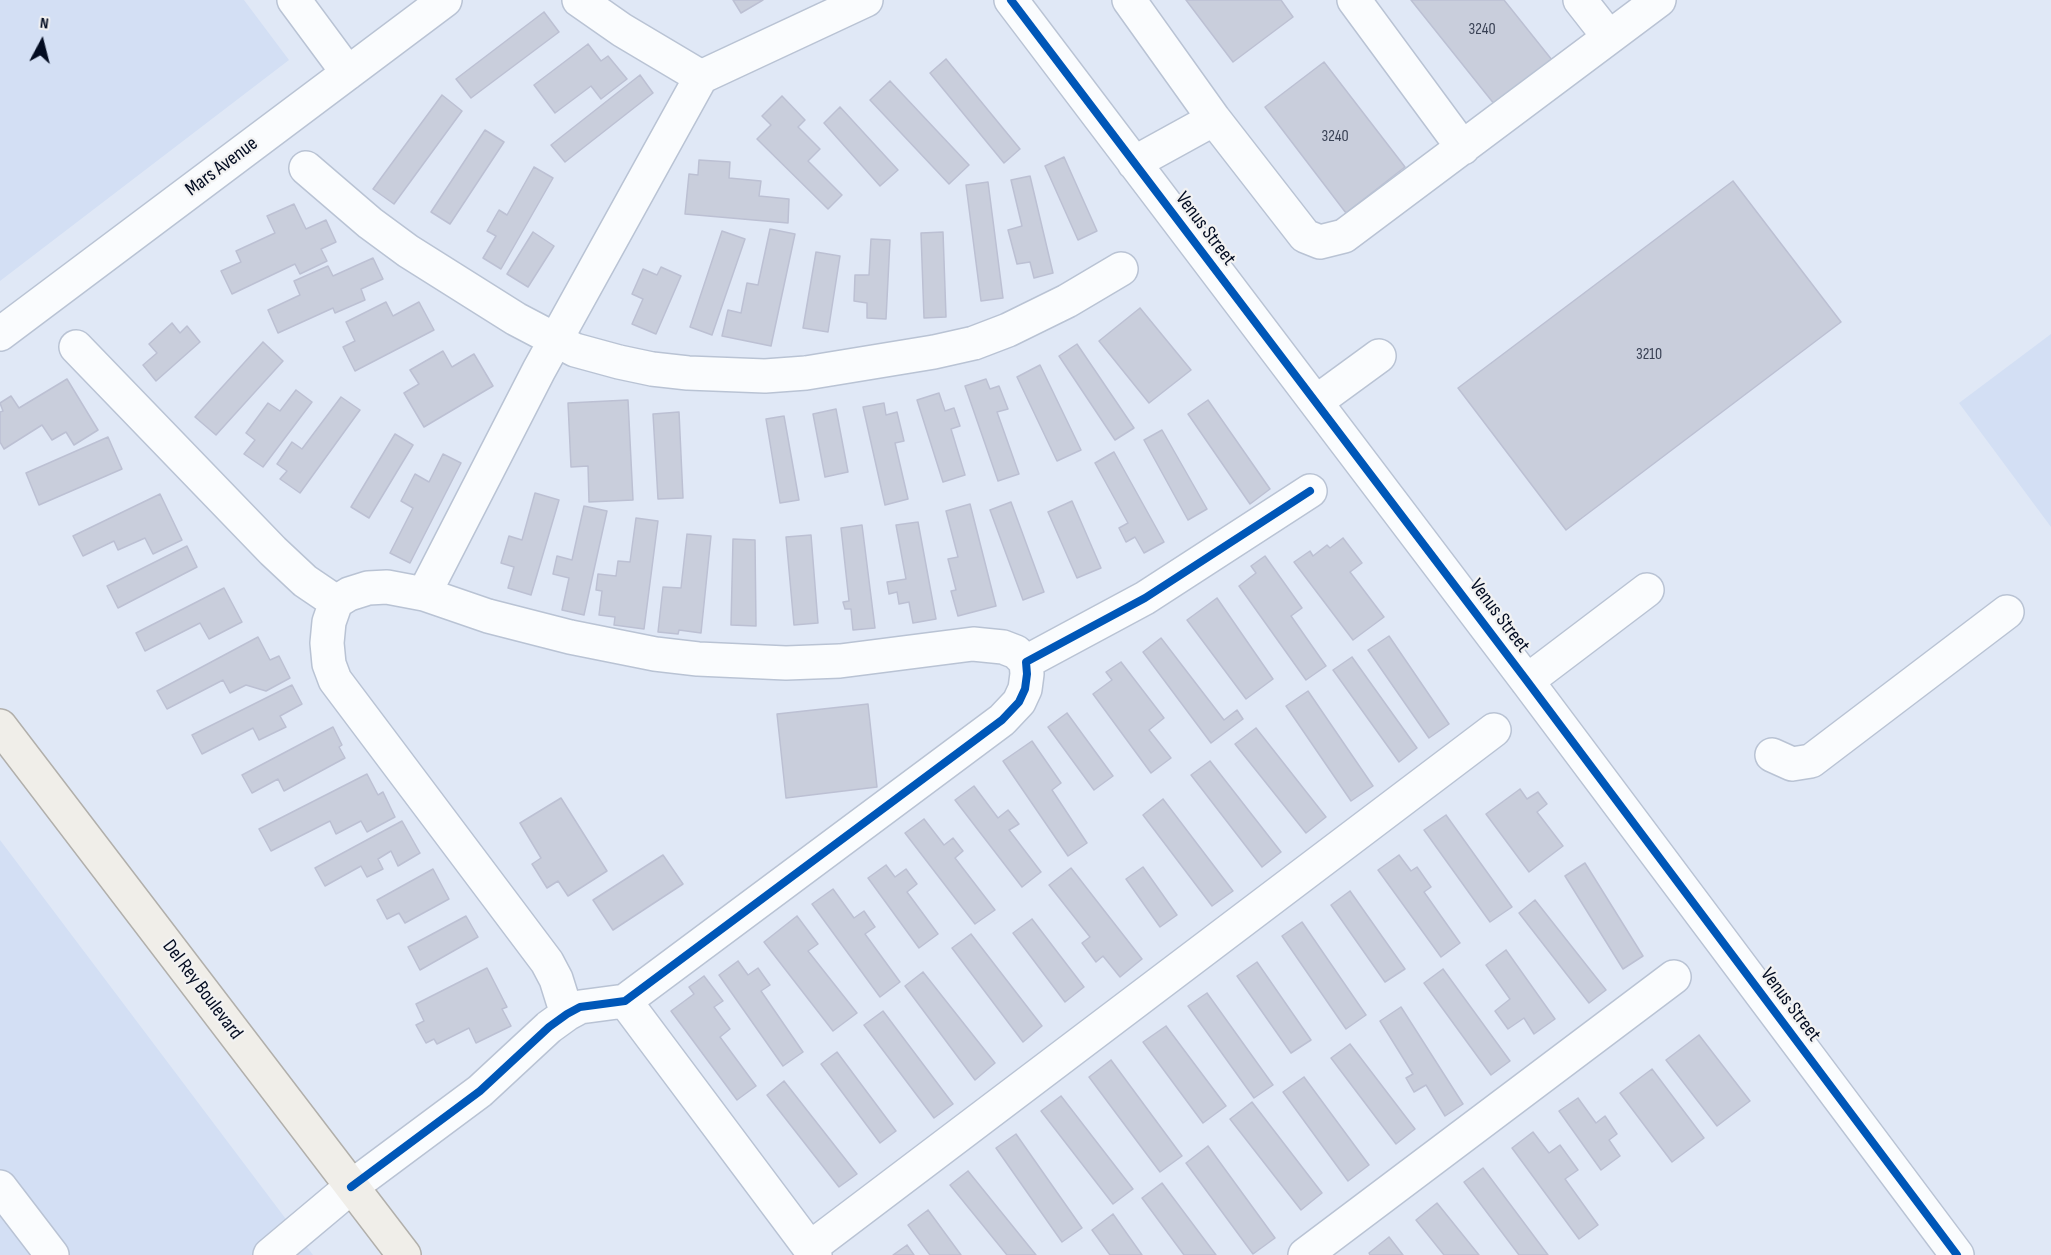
<!DOCTYPE html>
<style>
body{margin:0}
#map{position:relative;width:2051px;height:1255px;overflow:hidden;background:#e0e8f6;font-family:"Sofia Sans Condensed",sans-serif}
canvas{display:block}
.north{position:absolute;left:12px;top:12px;width:60px;height:60px;-webkit-text-stroke:4px #f2f2f2;paint-order:stroke;rotate:7deg;font-size:16px;font-weight:700;line-height:24px;text-align:center;color:#030c21}
.north::after{content:'';display:block;margin:auto;width:21px;height:27px;background:#030c21;clip-path:polygon(50% 0,100% 100%,50% 72%,0 100%)}
</style>
<div id="map">
<canvas width="2051" height="1255"></canvas>
<div class="north">N</div>
</div>
<script>
const g = document.querySelector('canvas').getContext('2d');
g.lineJoin = 'round';
function fill(path, color) { g.fillStyle = color; g.fill(path, 'evenodd'); }
const poly = rows => new Path2D(rows.map(r => 'M' + r).join(''));
function trace(path, color, width, dash) { g.strokeStyle = color; g.lineWidth = width; g.lineCap = dash ? 'butt' : 'round'; g.setLineDash(dash || []); g.stroke(path); }
function label(font, color, halo, rows, align = 'center') {
  g.font = font + ' "Sofia Sans Condensed",sans-serif'; g.lineWidth = 4.5; g.setLineDash([]); g.textBaseline = 'middle'; g.strokeStyle = halo; g.fillStyle = color; for (const [text, x, y, turn = 0] of rows) {
    g.save(); g.translate(x, y); g.rotate((+turn || 0) * Math.PI / 180); g.textAlign = isNaN(turn) ? turn : align; if (halo) g.strokeText(text, 0, 0); g.fillText(text, 0, 0); g.restore();
  }
}
fill(poly([
 [0,0,244,0,289,60,0,281],
 [2051,334,2051,527,1959,403],
 [0,840,313,1255,0,1255]
]), '#d3dff4');
const building = poly([
 [733,0,763,0,741,13,733,0],
 [1186,0,1281,0,1293,17,1233,62,1186,0],
 [1411,0,1504,0,1552,60,1495,105,1411,0],
 [544,12,559,32,471,98,456,79,544,12],
 [588,44,601,61,608,56,627,79,601,99,591,86,555,113,534,85,588,44],
 [946,59,1020,149,1004,163,930,73,946,59],
 [1324,62,1405,167,1346,213,1265,107,1324,62],
 [640,75,653,93,565,162,551,145,640,75],
 [890,81,969,165,949,184,870,100,890,81],
 [442,95,462,111,394,204,373,189,442,95],
 [782,96,805,120,798,127,820,149,808,161,842,195,828,209,757,139,771,125,762,116,782,96],
 [840,107,898,170,880,186,824,123,840,107],
 [485,130,504,142,450,224,431,212,485,130],
 [1064,157,1097,231,1078,240,1045,166,1064,157],
 [699,160,730,162,729,178,761,181,759,196,789,199,788,223,685,214,689,174,698,175,699,160],
 [534,167,553,178,501,269,483,258,496,236,487,231,499,210,507,215,534,167],
 [1030,176,1053,273,1034,278,1030,262,1017,264,1008,230,1022,226,1011,180,1030,176],
 [1733,181,1841,322,1566,530,1458,388,1733,181],
 [988,182,1003,298,981,301,966,185,988,182],
 [294,204,306,229,326,220,336,242,321,249,327,261,300,274,295,264,232,294,221,271,241,262,236,251,275,233,267,216,294,204],
 [770,229,795,234,771,346,722,336,728,310,741,313,747,283,758,285,770,229],
 [722,231,745,239,712,335,690,327,722,231],
 [533,232,554,246,528,287,507,274,533,232],
 [943,232,946,317,924,318,921,233,943,232],
 [871,239,890,240,886,319,867,318,867,303,854,301,855,275,869,275,871,239],
 [816,252,840,256,828,332,803,328,816,252],
 [373,258,383,279,361,289,365,300,335,313,333,308,278,333,268,310,300,295,294,281,328,266,333,276,373,258],
 [661,267,681,276,656,334,632,324,643,299,632,294,643,269,657,275,661,267],
 [386,302,393,316,419,302,434,330,355,371,343,347,355,341,346,322,386,302],
 [1140,308,1191,370,1149,403,1099,341,1140,308],
 [172,323,180,333,187,326,200,342,156,381,143,365,157,353,149,344,172,323],
 [263,342,283,361,216,435,195,417,263,342],
 [1077,344,1134,428,1115,440,1059,356,1077,344],
 [443,351,452,367,474,354,493,386,424,427,404,393,419,384,410,370,443,351],
 [1040,365,1081,450,1057,461,1017,377,1040,365],
 [67,379,98,430,74,445,66,432,52,440,42,425,4,449,0,442,0,412,3,411,0,403,11,396,19,408,67,379],
 [986,379,990,389,999,386,1008,409,997,412,1019,474,998,481,965,386,986,379],
 [296,390,312,402,263,467,244,454,255,440,246,433,268,403,280,411,296,390],
 [939,393,945,411,954,408,960,426,951,429,965,475,943,482,917,400,939,393],
 [341,397,360,410,300,493,280,479,287,471,277,464,292,442,302,449,341,397],
 [628,400,633,500,589,502,588,466,571,467,568,403,628,400],
 [1208,400,1270,489,1250,504,1188,414,1208,400],
 [884,403,886,415,897,412,904,441,895,443,908,499,885,505,863,407,884,403],
 [836,409,848,472,825,477,813,414,836,409],
 [679,412,683,498,658,499,653,414,679,412],
 [784,416,799,500,780,503,766,419,784,416],
 [1162,430,1207,509,1188,520,1144,440,1162,430],
 [395,434,413,445,369,518,351,507,395,434],
 [108,437,122,469,39,505,26,473,108,437],
 [1114,452,1164,542,1144,553,1135,537,1126,542,1119,528,1128,523,1095,463,1114,452],
 [443,454,461,463,410,563,390,553,413,508,401,501,415,474,429,482,443,454],
 [535,493,559,500,531,595,508,588,514,567,501,563,509,536,522,540,535,493],
 [160,494,182,540,153,554,145,538,118,550,114,541,83,556,73,536,160,494],
 [1072,501,1101,568,1077,578,1048,512,1072,501],
 [1011,502,1044,592,1023,600,990,510,1011,502],
 [970,504,996,606,958,616,951,591,956,590,948,559,958,557,946,511,970,504],
 [584,506,607,511,584,615,562,610,569,578,553,574,557,556,572,560,584,506],
 [636,518,658,521,644,629,614,625,615,617,599,615,602,591,596,590,598,574,616,576,618,561,630,562,636,518],
 [918,522,936,619,913,623,909,602,899,604,897,592,889,594,887,582,906,579,896,525,918,522],
 [862,525,875,628,853,630,851,609,845,609,843,602,849,601,841,528,862,525],
 [687,534,711,536,701,633,679,630,678,634,658,632,663,587,681,588,687,534],
 [811,535,818,623,794,625,786,537,811,535],
 [1343,538,1362,563,1350,572,1384,617,1353,640,1294,562,1310,551,1313,556,1327,545,1330,548,1343,538],
 [733,539,755,540,756,626,731,625,733,539],
 [187,546,197,567,118,608,107,586,187,546],
 [1265,556,1302,608,1291,616,1326,666,1306,680,1239,586,1256,573,1251,566,1265,556],
 [224,588,242,622,209,639,200,623,145,651,136,633,224,588],
 [1217,598,1273,679,1246,699,1187,620,1217,598],
 [1389,636,1449,724,1429,738,1368,650,1389,636],
 [258,637,270,660,279,656,290,678,266,691,246,685,230,693,223,680,167,709,157,691,258,637],
 [1161,638,1224,720,1237,710,1243,719,1211,743,1143,652,1161,638],
 [1352,657,1417,748,1399,762,1333,670,1352,657],
 [1121,662,1164,718,1149,730,1171,758,1151,773,1093,694,1112,680,1106,672,1121,662],
 [292,685,302,704,280,716,286,727,259,740,253,728,202,754,192,735,292,685],
 [1308,691,1373,786,1351,801,1286,706,1308,691],
 [868,704,877,787,786,798,777,714,868,704],
 [1067,713,1113,776,1094,790,1048,727,1067,713],
 [333,727,342,745,339,747,345,758,284,791,278,779,252,793,242,775,333,727],
 [1256,728,1326,817,1306,833,1235,744,1256,728],
 [1032,741,1061,783,1052,790,1087,843,1068,856,1003,761,1032,741],
 [1210,761,1281,852,1262,867,1191,775,1210,761],
 [367,774,378,795,383,792,395,817,367,832,361,821,336,834,330,821,271,851,259,829,367,774],
 [974,786,998,818,1008,810,1019,824,1009,830,1041,872,1022,887,955,800,974,786],
 [1520,789,1527,799,1538,792,1547,804,1537,812,1563,846,1529,872,1486,814,1520,789],
 [561,798,607,871,568,896,558,881,547,888,532,864,541,858,520,823,561,798],
 [1163,799,1233,891,1212,906,1143,815,1163,799],
 [1446,815,1512,907,1490,922,1424,830,1446,815],
 [924,819,944,845,953,838,963,851,955,858,995,910,975,924,905,833,924,819],
 [402,821,420,853,398,866,391,851,378,859,383,869,367,877,361,866,325,886,315,868,402,821],
 [663,855,683,884,613,930,593,900,663,855],
 [1399,855,1411,871,1417,867,1431,887,1424,892,1460,943,1441,957,1378,870,1399,855],
 [1585,863,1643,956,1623,969,1565,876,1585,863],
 [886,865,895,877,906,869,917,884,907,892,938,934,919,948,868,878,886,865],
 [1143,867,1177,915,1160,927,1126,879,1143,867],
 [1071,868,1142,959,1120,977,1103,956,1096,962,1082,943,1090,937,1049,885,1071,868],
 [433,869,449,899,405,923,399,913,387,919,377,900,433,869],
 [833,889,854,918,864,911,875,927,865,934,900,982,880,997,812,904,833,889],
 [1350,891,1405,969,1385,982,1331,905,1350,891],
 [1535,900,1606,990,1589,1003,1519,913,1535,900],
 [466,916,478,937,420,970,408,947,466,916],
 [797,916,818,944,808,951,857,1013,833,1031,764,942,797,916],
 [1032,919,1084,987,1065,1002,1013,933,1032,919],
 [1302,922,1366,1015,1346,1029,1282,936,1302,922],
 [971,934,1042,1026,1023,1042,952,948,971,934],
 [1506,950,1555,1019,1534,1034,1524,1018,1508,1029,1495,1011,1510,999,1486,965,1506,950],
 [738,961,748,975,758,968,770,985,761,991,803,1052,783,1066,719,975,738,961],
 [1257,962,1311,1040,1291,1053,1237,976,1257,962],
 [487,968,507,1007,502,1009,511,1026,476,1043,469,1028,437,1044,434,1039,426,1043,416,1025,424,1021,416,1004,487,968],
 [1443,969,1510,1061,1491,1075,1424,983,1443,969],
 [923,972,995,1063,975,1080,905,986,923,972],
 [704,976,723,1001,714,1007,730,1029,720,1037,756,1086,737,1100,671,1011,694,994,689,987,704,976],
 [1207,993,1273,1085,1254,1098,1188,1006,1207,993],
 [1401,1007,1463,1104,1445,1116,1426,1085,1414,1092,1406,1078,1413,1074,1380,1021,1401,1007],
 [883,1011,953,1104,934,1118,864,1025,883,1011],
 [1166,1026,1226,1106,1203,1123,1143,1042,1166,1026],
 [1699,1035,1750,1101,1717,1126,1666,1060,1699,1035],
 [1350,1044,1415,1129,1396,1144,1331,1058,1350,1044],
 [837,1052,896,1131,880,1143,821,1064,837,1052],
 [1111,1060,1182,1156,1160,1172,1089,1077,1111,1060],
 [1652,1069,1704,1138,1672,1162,1620,1093,1652,1069],
 [1304,1077,1369,1165,1348,1181,1283,1092,1304,1077],
 [784,1081,857,1174,839,1187,767,1095,784,1081],
 [1061,1096,1133,1189,1113,1204,1041,1111,1061,1096],
 [1578,1098,1596,1123,1605,1116,1617,1134,1609,1140,1620,1156,1601,1170,1559,1111,1578,1098],
 [1252,1102,1322,1193,1301,1210,1230,1119,1252,1102],
 [1533,1132,1549,1153,1560,1145,1578,1170,1565,1179,1598,1225,1579,1239,1512,1148,1533,1132],
 [1016,1134,1082,1228,1062,1242,996,1148,1016,1134],
 [1208,1146,1275,1238,1253,1254,1186,1163,1208,1146],
 [1483,1168,1548,1255,1519,1255,1464,1182,1483,1168],
 [968,1171,1036,1255,1007,1255,950,1185,968,1171],
 [1162,1183,1216,1255,1184,1255,1142,1198,1162,1183],
 [1437,1203,1479,1255,1444,1255,1416,1220,1437,1203],
 [928,1210,961,1255,930,1255,908,1225,928,1210],
 [1113,1214,1142,1255,1110,1255,1092,1230,1113,1214],
 [1389,1237,1403,1255,1370,1255,1369,1253,1389,1237],
 [907,1245,914,1255,893,1255,907,1245]
]);
fill(building, '#c9cedc');
trace(building, '#bcc0d3', 1.5);
const minor = poly([
 [294,0,348,73],
 [579,0,622,30,701,77],
 [1011,0,1527,681,1957,1255],
 [1129,0,1214,119,1305,236,1320,242,1344,236,1659,0],
 [1354,0,1463,148],
 [1580,0,1609,37],
 [1134,163,1214,119],
 [306,168,370,223,408,251,516,319,575,350,619,362,652,369,688,373,765,376,806,373,934,352,974,343,1008,330,1067,301,1121,269],
 [0,334,445,0],
 [76,347,273,551,305,581,336,602,329,622,327,643,329,664,335,680,547,962,556,979,567,1014],
 [1316,402,1379,356],
 [424,594,488,616,570,637,655,654,698,659,786,663,840,661,973,644,1003,647,1016,652,1026,662],
 [336,602,349,594,368,588,387,587,424,594,539,370,701,77,866,0],
 [1527,681,1647,590],
 [1772,755,1792,764,1811,761,2007,612],
 [625,1001,815,1255],
 [0,1187,52,1255],
 [810,1248,1494,730],
 [270,1255,351,1187,480,1091,549,1027,567,1014,580,1007,625,1001,1002,720,1019,702,1025,689,1027,674,1026,662,1145,598,1310,491],
 [1305,1255,1674,977]
]);
const major = poly([
 [0,726,404,1255]
]);
trace(minor, '#b9c3d4', 36);
trace(major, '#b1afab', 36);
trace(minor, '#fafcfe', 33);
trace(major, '#f0eee9', 33);
trace(poly([
 [1011,0,1527,681,1957,1255],
 [351,1187,480,1091,549,1027,567,1014,580,1007,625,1001,1002,720,1019,702,1025,689,1027,674,1026,662,1145,598,1310,491]
]), '#0057b8', 8);
label('16px', '#394154', null, [
 ["3240",1482,30],
 ["3240",1335,137],
 ["3210",1649,355]
]);
label('20px', '#030c21', '#f2f2f2', [
 ["Mars Avenue",222,167,-37],
 ["Venus Street",1205,229,53],
 ["Venus Street",1499,616,53],
 ["Del Rey Boulevard",202,990,53],
 ["Venus Street",1790,1005,53]
]);
</script>
